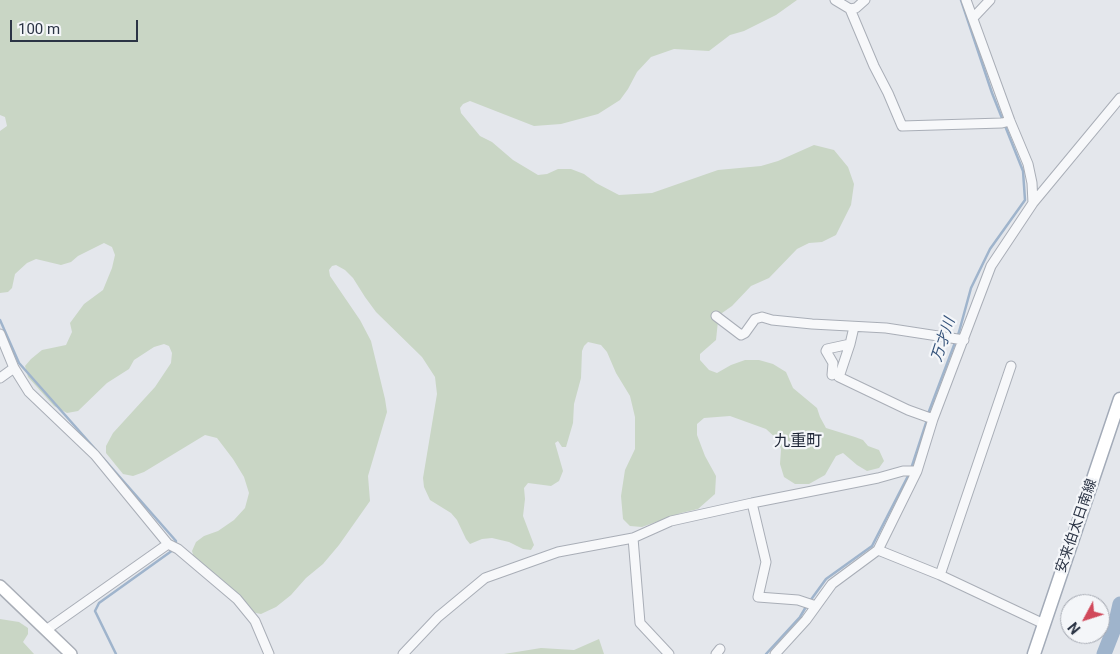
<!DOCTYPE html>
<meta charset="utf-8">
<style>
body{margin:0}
#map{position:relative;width:1120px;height:654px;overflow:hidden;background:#e4e7ec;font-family:Roboto,sans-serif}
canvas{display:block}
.north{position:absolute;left:1060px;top:594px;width:50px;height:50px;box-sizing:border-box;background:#f4f6f9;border:1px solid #a4a8b1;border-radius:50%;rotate:230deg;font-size:14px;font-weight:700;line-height:20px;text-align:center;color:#2b3445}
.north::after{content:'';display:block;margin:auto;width:18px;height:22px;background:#d1495b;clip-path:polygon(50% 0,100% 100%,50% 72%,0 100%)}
.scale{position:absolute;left:10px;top:20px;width:128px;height:22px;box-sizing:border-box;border:2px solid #2b3445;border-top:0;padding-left:6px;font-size:15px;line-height:18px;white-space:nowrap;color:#2b3445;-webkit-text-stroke:4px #f4f6f9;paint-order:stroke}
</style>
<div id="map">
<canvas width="1120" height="654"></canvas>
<div class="north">N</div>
<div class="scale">100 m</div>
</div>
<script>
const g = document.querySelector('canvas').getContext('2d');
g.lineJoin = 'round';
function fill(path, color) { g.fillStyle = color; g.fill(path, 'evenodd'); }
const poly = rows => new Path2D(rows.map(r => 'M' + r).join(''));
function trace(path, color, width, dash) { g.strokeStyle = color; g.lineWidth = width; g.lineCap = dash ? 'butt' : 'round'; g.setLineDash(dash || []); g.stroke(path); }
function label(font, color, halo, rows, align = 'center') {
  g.font = font + ' Roboto,"Noto Sans JP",sans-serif'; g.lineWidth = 4.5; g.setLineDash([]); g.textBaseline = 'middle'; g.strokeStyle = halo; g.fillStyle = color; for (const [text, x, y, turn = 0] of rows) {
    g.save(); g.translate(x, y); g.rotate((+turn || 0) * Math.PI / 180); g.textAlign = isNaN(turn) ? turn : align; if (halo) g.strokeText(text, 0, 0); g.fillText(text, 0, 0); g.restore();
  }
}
fill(poly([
 [0,0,797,0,776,15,744,31,730,35,709,51,674,49,651,57,637,72,628,89,620,100,598,114,561,124,534,126,470,101,463,104,460,108,461,113,480,136,492,142,513,160,538,175,547,174,558,169,571,169,584,174,596,183,619,195,652,193,718,170,761,166,778,161,814,145,834,150,848,167,854,184,851,205,836,235,822,242,809,243,797,249,769,278,751,286,732,306,722,313,718,321,716,340,700,354,700,360,709,370,717,373,731,365,745,360,759,360,773,364,786,372,793,388,817,408,820,417,826,428,855,437,863,440,868,446,879,450,884,461,879,468,867,471,857,465,843,453,836,456,825,475,809,484,795,484,784,477,780,464,781,449,777,439,766,429,730,416,704,418,697,424,697,435,705,456,716,476,715,494,698,509,681,513,642,527,630,526,623,519,621,496,625,470,635,449,635,417,630,396,616,373,607,352,601,345,588,342,584,346,582,351,581,378,574,404,573,423,566,447,562,447,558,441,555,443,563,471,559,481,551,486,528,483,524,488,525,499,523,516,534,545,531,550,523,549,509,542,492,538,482,539,470,544,466,539,457,520,451,513,430,500,424,487,423,478,437,394,435,377,422,357,376,312,365,297,353,278,345,270,336,265,332,266,329,270,330,276,360,320,371,341,385,399,387,412,384,422,368,476,370,501,339,545,323,564,306,578,291,595,276,607,261,614,251,612,228,585,221,583,194,558,192,551,196,542,204,536,218,531,234,520,245,508,249,493,244,477,233,459,217,438,205,435,144,472,133,476,123,474,106,453,106,446,113,433,155,387,171,363,172,353,169,346,164,344,154,347,134,360,129,369,107,383,78,411,67,413,54,406,28,377,25,366,31,359,42,350,66,345,72,332,70,323,84,304,103,290,112,268,115,255,112,247,104,243,78,256,71,262,61,265,36,259,27,263,15,274,12,288,8,292,0,293,0,131,7,126,5,117,0,115],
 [0,619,19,622,28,628,28,634,23,642,34,654,0,654],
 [599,639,604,654,504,654,541,648,574,650]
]), '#c9d6c5');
trace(poly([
 [0,320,19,363,96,450],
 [928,414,959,332,971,288,990,249,1025,200,1023,171,992,93,961,0],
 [103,458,176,541,175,545],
 [911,469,927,420],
 [810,601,826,579,872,546,909,474],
 [116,654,95,611,99,603,173,550],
 [766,654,800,617,807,605]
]), '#9fb4cc', 2.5);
trace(poly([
 [1104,654,1115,626,1120,604]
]), '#9fb4cc', 15);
const minor = poly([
 [835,0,850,9,856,8,865,0],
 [966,0,1010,121,1028,164,1032,183,1033,203],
 [850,9,874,66,888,93,902,126,1002,123,1010,121],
 [973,18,990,0],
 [716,316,741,335,745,333,755,319,762,317,772,320,812,324,886,328,964,340],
 [0,334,14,368,29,392,95,455,168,544,178,549,237,599,255,621,269,654],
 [850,344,839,377,908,410,933,419],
 [832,375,833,363,826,351,827,349,850,344,854,327],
 [0,378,14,368],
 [752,503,766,562,758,597,798,600,816,606],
 [633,538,640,623,669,654],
 [878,550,940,575,1044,624],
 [940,575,1011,366],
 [46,630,168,544],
 [403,654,438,617,485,578,558,552,633,538,671,521,752,503,878,478,903,471,917,471],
 [716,654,720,649],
 [775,654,806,620,832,584,878,550,917,471,933,419,991,266,1033,203,1120,98]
]);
const secondary = poly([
 [0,586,71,654]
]);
const primary = poly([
 [1034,654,1120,399]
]);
trace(minor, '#a9aeb7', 11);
trace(secondary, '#a9aeb7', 14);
trace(primary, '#a3abb8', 15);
trace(minor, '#f7f8fa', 9);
trace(secondary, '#fff', 11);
trace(primary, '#fff', 12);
label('14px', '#2b3445', '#f4f6f9', [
 ["安来伯太日南線",1077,526,-71]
]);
label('italic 15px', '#34527a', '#f4f6f9', [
 ["万才川",944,340,-72]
]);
label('16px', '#1d2536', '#f4f6f9', [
 ["九重町",798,442]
]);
</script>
